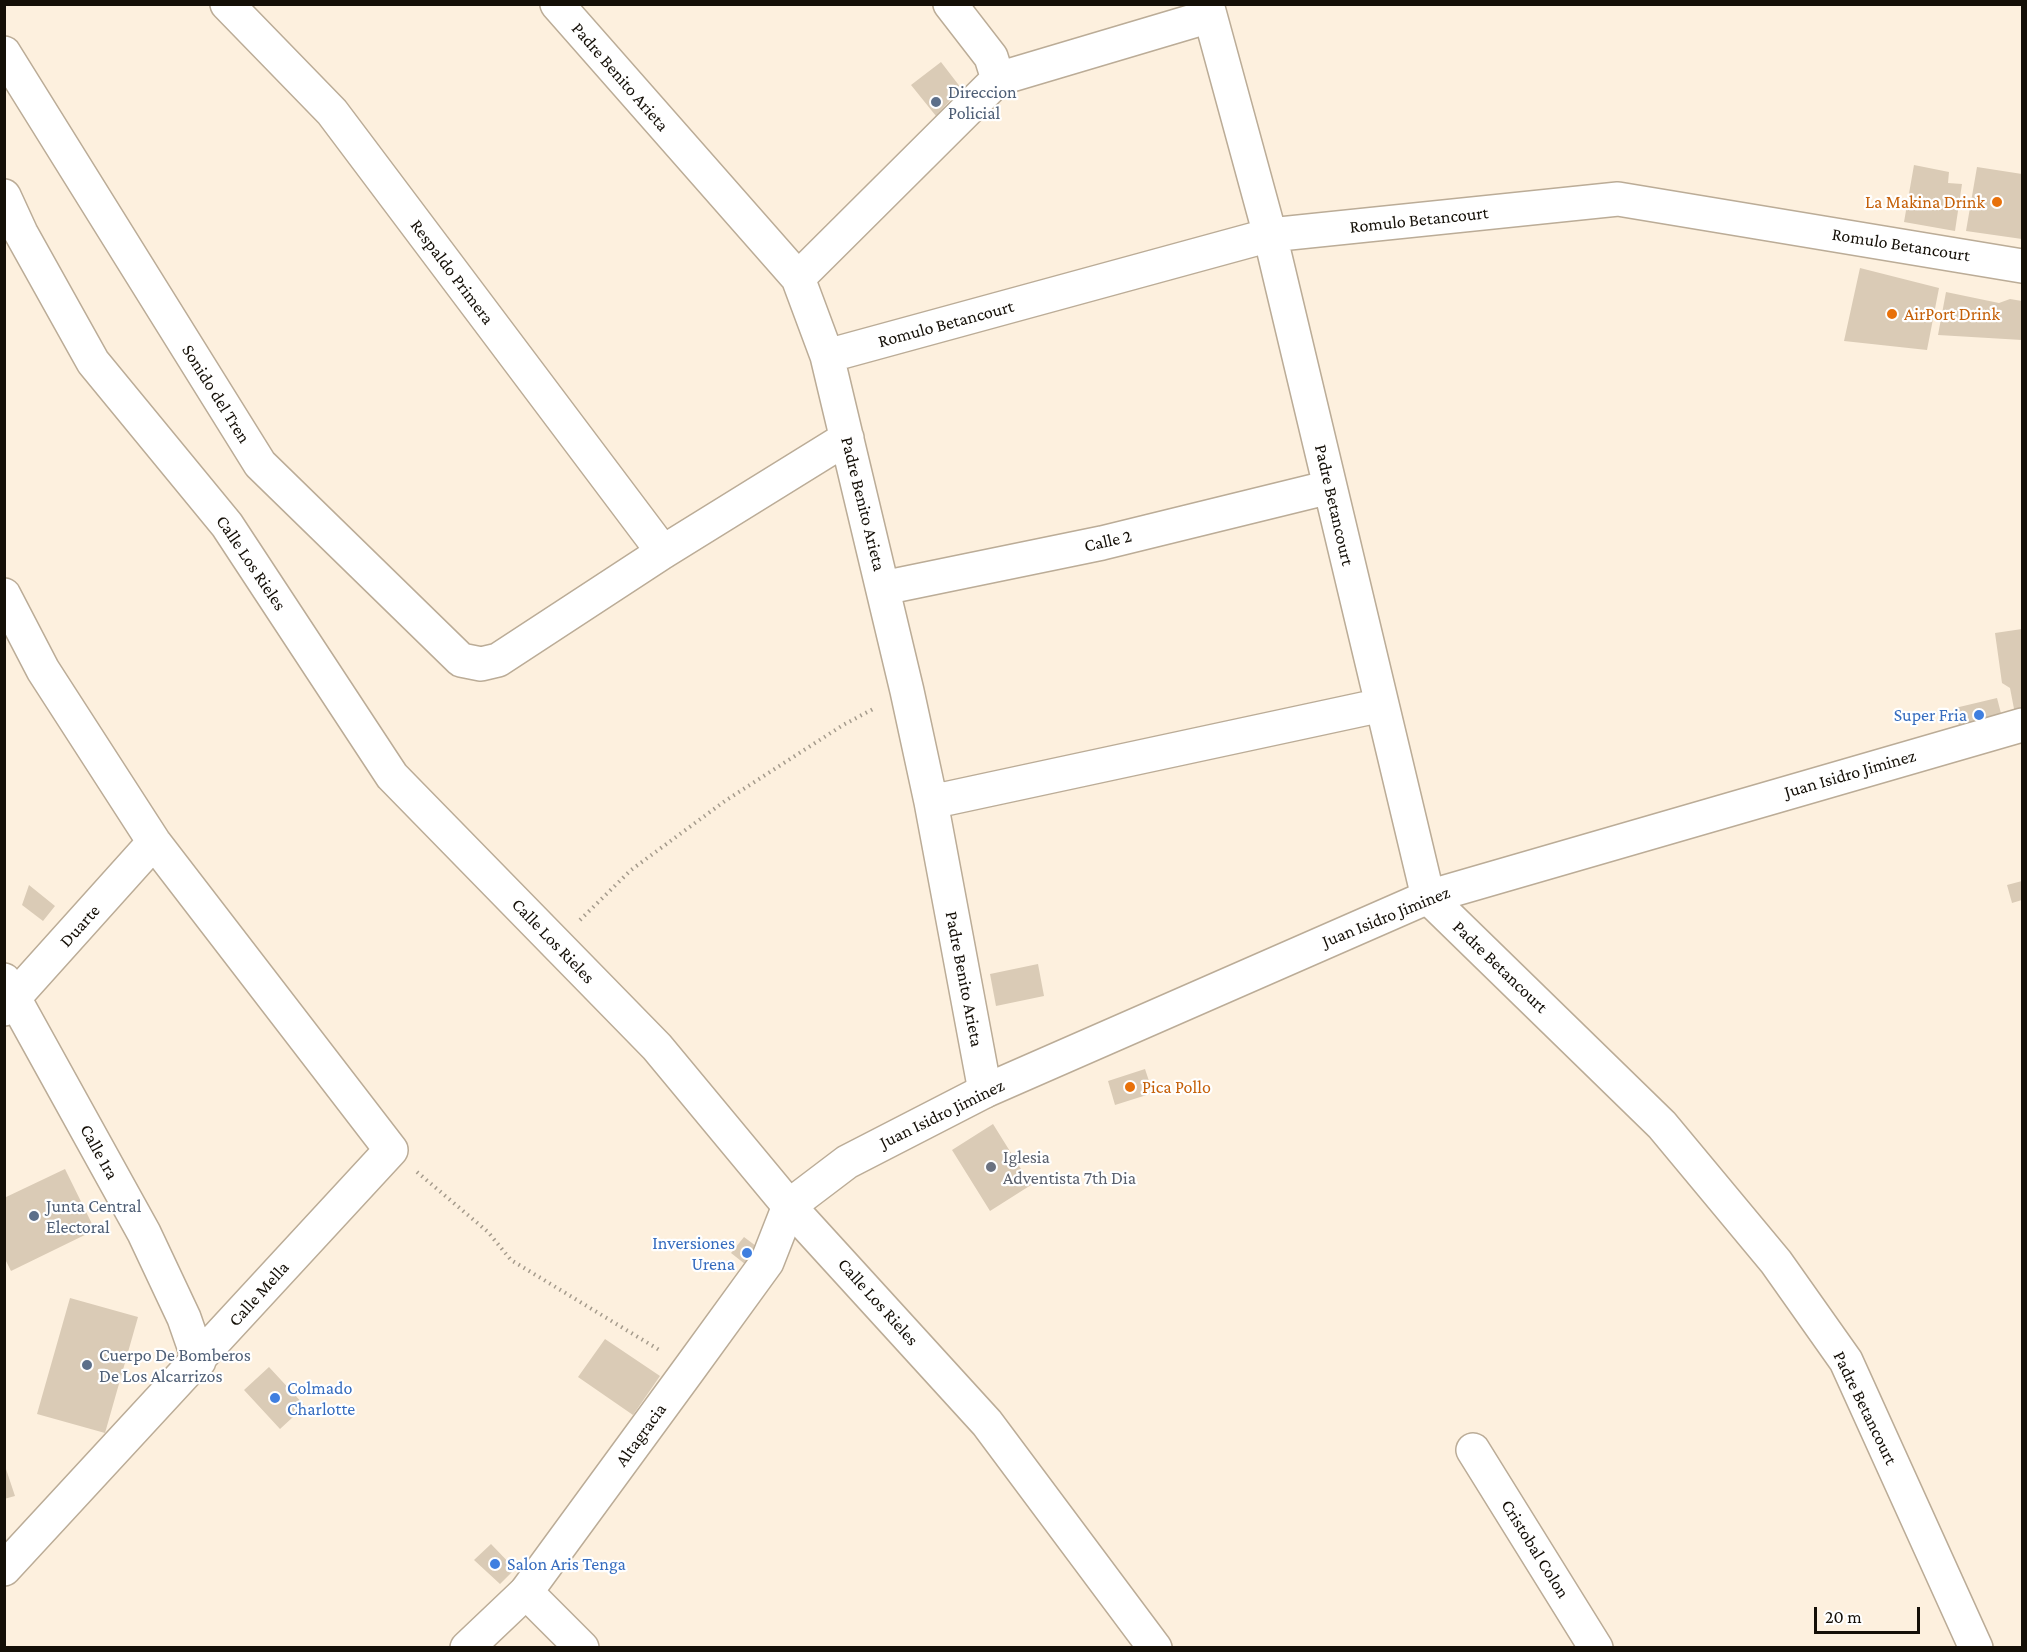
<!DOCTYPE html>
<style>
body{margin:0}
#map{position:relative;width:2027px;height:1652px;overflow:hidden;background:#fdf0de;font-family:"Crimson Pro",serif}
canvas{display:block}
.frame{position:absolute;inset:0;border:6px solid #140f07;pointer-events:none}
.scale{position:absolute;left:1814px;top:1607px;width:106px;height:27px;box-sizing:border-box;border:3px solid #140f07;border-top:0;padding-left:8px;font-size:18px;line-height:21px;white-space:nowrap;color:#140f07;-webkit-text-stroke:4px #fff;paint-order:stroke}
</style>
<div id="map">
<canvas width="2027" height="1652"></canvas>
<div class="frame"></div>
<div class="scale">20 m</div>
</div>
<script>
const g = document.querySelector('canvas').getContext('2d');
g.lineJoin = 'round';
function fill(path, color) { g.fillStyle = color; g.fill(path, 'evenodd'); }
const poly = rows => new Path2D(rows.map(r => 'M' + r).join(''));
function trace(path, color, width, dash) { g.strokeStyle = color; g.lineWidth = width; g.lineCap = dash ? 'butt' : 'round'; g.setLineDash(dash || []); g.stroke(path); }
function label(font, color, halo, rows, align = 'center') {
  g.font = font + ' "Crimson Pro",serif'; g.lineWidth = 4.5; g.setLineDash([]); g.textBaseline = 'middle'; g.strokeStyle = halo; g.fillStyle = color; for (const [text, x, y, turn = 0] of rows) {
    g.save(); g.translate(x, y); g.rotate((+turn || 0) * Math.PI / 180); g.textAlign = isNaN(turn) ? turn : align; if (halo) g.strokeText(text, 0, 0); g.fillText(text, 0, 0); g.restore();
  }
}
fill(poly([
 [941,62,961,88,936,116,911,85],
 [1914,165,1949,172,1948,183,1962,184,1955,231,1904,222],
 [1977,167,2022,174,2022,239,1966,231],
 [1860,268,1939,288,1927,350,1844,341],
 [1946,292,1999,303,2010,299,2022,301,2022,340,1938,335],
 [2022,629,2022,713,2015,714,2010,688,2002,683,1995,633],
 [1997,698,2003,721,1960,731,1955,708],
 [2022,881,2022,900,2012,903,2007,885],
 [29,885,55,906,43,921,22,905],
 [1038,964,1044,996,996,1006,990,974],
 [1145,1069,1153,1093,1115,1105,1108,1081],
 [993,1124,1031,1185,990,1211,952,1150],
 [65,1169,95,1230,11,1271,4,1257,4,1198],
 [744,1237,764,1252,750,1268,731,1253],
 [70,1298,138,1317,105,1433,37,1414],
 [605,1339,660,1376,633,1415,578,1377],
 [269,1367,305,1406,280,1429,244,1390],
 [4,1463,15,1496,4,1499],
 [491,1544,515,1569,500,1584,474,1560]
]), '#dacbb6');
const minor = poly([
 [227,4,332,112,663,552],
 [557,4,798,278,827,356,907,691,931,802,985,1091],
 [1207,4,1270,235,1428,897,1662,1125,1776,1262,1846,1361,1976,1648],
 [4,53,260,464,461,660,481,664,498,660,663,552,847,438],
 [998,79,1210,16],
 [4,196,21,233,93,362,227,525,392,776,657,1047,789,1206,987,1423,1155,1648],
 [798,278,998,79,991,57,950,4],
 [827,356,1270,235,1618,199,2022,266],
 [883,588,1102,543,1330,487],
 [4,595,43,670,154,842,391,1150,4,1569],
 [931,802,1382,705],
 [4,980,144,1233,184,1318,199,1361],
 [4,1009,154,842],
 [1473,1450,1596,1648],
 [526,1592,582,1648]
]);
const tertiary = poly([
 [467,1648,526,1592,690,1368,767,1262,789,1206,847,1162,985,1091,1428,897,2022,725]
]);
trace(minor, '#bbac97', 36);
trace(tertiary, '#bbac97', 36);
trace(poly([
 [580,920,631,870,725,801,843,725,875,708],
 [417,1172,488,1232,511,1260,661,1351]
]), '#a59b8c', 4, [1.5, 4.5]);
trace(minor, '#fff', 33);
trace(tertiary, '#fff', 33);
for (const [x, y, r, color] of [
 [936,102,6,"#5c6f8a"],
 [1997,202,6,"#e8710a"],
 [1892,314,6,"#e8710a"],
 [1979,715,6,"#3f7fe0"],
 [1130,1087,6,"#e8710a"],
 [991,1167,6,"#6b7280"],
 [34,1216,6,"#5c6f8a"],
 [747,1253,6,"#3f7fe0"],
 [87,1365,6,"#5c6f8a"],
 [275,1398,6,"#3f7fe0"],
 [495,1564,6,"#3f7fe0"]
]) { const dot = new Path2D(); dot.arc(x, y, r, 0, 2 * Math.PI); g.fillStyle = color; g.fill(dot); trace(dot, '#fff', 2); }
label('18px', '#140f07', '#fff', [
 ["Padre Benito Arieta",620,77,49],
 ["Romulo Betancourt",1419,220,-6],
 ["Romulo Betancourt",1901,245,9],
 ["Respaldo Primera",452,272,53],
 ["Romulo Betancourt",946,324,-15],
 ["Sonido del Tren",216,394,58],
 ["Padre Benito Arieta",863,504,76],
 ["Padre Betancourt",1334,505,77],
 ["Calle 2",1108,541,-13],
 ["Calle Los Rieles",251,563,56],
 ["Juan Isidro Jiminez",1850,774,-16],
 ["Juan Isidro Jiminez",1386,917,-22],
 ["Duarte",80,926,-48],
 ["Calle Los Rieles",553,941,46],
 ["Padre Betancourt",1500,967,44],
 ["Padre Benito Arieta",964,979,79],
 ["Juan Isidro Jiminez",942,1114,-26],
 ["Calle 1ra",99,1152,61],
 ["Calle Mella",259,1294,-48],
 ["Calle Los Rieles",878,1302,48],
 ["Padre Betancourt",1865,1408,64],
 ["Altagracia",641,1435,-54],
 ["Cristobal Colon",1535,1549,58]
]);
label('18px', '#4e5e75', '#fff', [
 ["Direccion",948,92],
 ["Policial",948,113],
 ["Junta Central",46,1206],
 ["Electoral",46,1227],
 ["Cuerpo De Bomberos",99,1355],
 ["De Los Alcarrizos",99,1376]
], 'left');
label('18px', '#c56008', '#fff', [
 ["La Makina Drink",1985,202,"right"],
 ["AirPort Drink",1904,314],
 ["Pica Pollo",1142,1087]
], 'left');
label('18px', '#366cbe', '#fff', [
 ["Super Fria",1967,715],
 ["Inversiones",735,1243],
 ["Urena",735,1264],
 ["Colmado",287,1388,"left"],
 ["Charlotte",287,1409,"left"],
 ["Salon Aris Tenga",507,1564,"left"]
], 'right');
label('18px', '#5b616d', '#fff', [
 ["Iglesia",1003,1157],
 ["Adventista 7th Dia",1003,1178]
], 'left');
</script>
